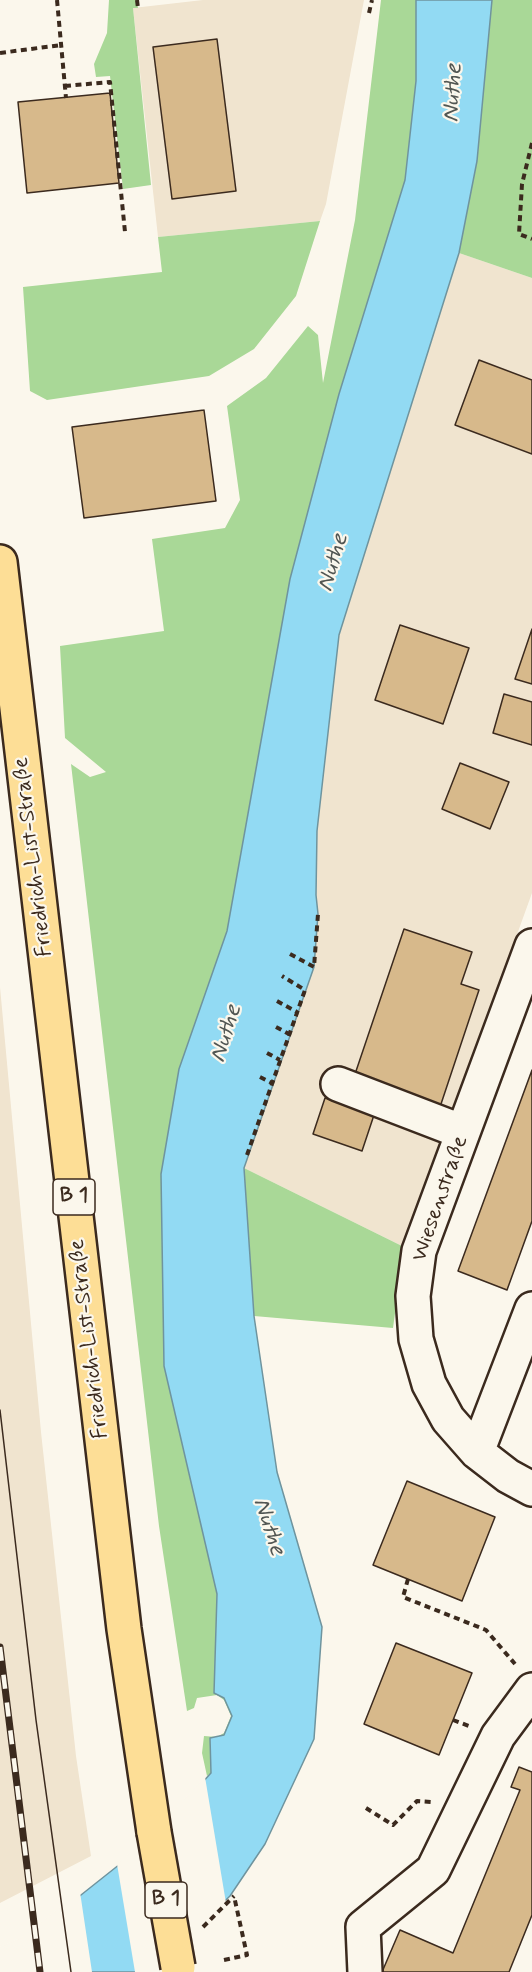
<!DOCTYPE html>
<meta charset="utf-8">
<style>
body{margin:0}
canvas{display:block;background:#fbf7ec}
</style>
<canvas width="532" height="1972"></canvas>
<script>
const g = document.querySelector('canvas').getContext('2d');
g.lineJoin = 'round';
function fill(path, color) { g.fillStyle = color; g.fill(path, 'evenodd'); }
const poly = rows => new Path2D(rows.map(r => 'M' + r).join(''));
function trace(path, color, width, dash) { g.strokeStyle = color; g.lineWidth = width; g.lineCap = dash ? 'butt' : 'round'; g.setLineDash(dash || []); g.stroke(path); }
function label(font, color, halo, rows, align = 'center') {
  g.font = font + ' Mynerve,sans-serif'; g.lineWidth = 4.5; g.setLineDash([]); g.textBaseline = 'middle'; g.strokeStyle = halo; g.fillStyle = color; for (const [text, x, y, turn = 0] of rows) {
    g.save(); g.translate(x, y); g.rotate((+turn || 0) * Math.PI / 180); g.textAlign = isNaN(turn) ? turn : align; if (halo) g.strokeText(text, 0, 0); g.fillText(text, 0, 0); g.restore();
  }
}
fill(poly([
 [203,0,364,0,326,204,320,221,158,237,133,8],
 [459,253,532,278,532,893,404,1247,244,1168,314,967,318,914,316,895,317,831,339,635],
 [0,987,41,1432,76,1756,91,1856,0,1903]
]), '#f0e4cf');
fill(poly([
 [109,0,137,0,138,8,133,8,151,185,123,189,110,76,96,77,94,64,107,33],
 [381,0,416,0,416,81,405,180,339,394,290,579,227,931,179,1069,164,1366,217,1594,214,1693,224,1698,230,1708,232,1716,229,1727,224,1735,217,1738,210,1739,211,1773,207,1776,202,1753,204,1736,217,1737,224,1733,231,1716,224,1700,217,1695,197,1698,194,1708,187,1711,159,1526,71,764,90,777,106,772,65,738,60,646,164,631,152,539,225,528,240,500,227,406,266,378,308,326,318,335,323,383,355,220],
 [492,0,532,0,532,278,459,253,477,161],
 [320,221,296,296,254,349,209,376,47,400,30,391,23,287,162,272,158,237],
 [244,1168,404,1247,393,1328,254,1316]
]), '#a9d897');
const water = poly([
 [416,0,492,0,477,161,459,253,339,635,317,831,316,895,318,914,314,967,244,1168,254,1316,277,1472,322,1627,314,1739,265,1844,230,1896,151,1972,0,1972,23,1941,149,1841,211,1773,210,1738,224,1735,232,1716,224,1698,214,1693,217,1594,164,1366,161,1174,179,1069,227,931,290,579,339,394,405,180,416,81,416,0]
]);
fill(water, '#92daf3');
trace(water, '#6f949e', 1.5);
fill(poly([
 [205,1777,226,1903,155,1972,135,1972,117,1864,154,1832],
 [80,1892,92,1972,0,1972,0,1947,21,1938]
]), '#fbf7ec');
const building = poly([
 [217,39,236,191,172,199,153,47,217,39],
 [110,93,119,183,27,193,18,102,110,93],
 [479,360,532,380,532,454,455,425,479,360],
 [204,410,216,501,84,518,72,427,204,410],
 [400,625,469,648,443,724,375,700,400,625],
 [532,629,532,684,515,679,532,629],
 [504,694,532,702,532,745,493,733,504,694],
 [460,763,509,782,490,829,442,809,460,763],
 [404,929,472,952,461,984,479,990,436,1119,352,1083,404,929],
 [532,1070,532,1221,507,1290,458,1271,532,1070],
 [325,1098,374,1115,362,1151,313,1134,325,1098],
 [407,1481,495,1517,462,1601,373,1565,407,1481],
 [396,1643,472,1673,439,1755,364,1724,396,1643],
 [519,1767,532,1772,532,1915,509,1972,382,1972,400,1930,453,1953,520,1790,511,1787,519,1767]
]);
fill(building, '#d7b98b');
trace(building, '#3b2a1e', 1.5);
const minor = poly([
 [532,946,419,1251,413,1296,416,1339,429,1384,448,1419,477,1452,508,1476,532,1489],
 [338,1084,463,1132],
 [477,1452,532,1309],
 [365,1972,363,1927,433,1870,498,1736,532,1690]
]);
const major = poly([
 [0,562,124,1629,154,1832]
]);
trace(minor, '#3b2a1e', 38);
trace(major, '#3b2a1e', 38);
trace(poly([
 [57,0,66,98],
 [137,0,138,8],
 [369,13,372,0],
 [0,53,61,45],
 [65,86,110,82,125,232],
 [532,143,522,184,519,234,532,239],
 [290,954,314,967,318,914],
 [277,1001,297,1012],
 [276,1027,289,1034],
 [267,1053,280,1060],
 [260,1077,272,1083],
 [247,1155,305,990,282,976],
 [408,1579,403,1597,486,1630,515,1664],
 [453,1720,469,1726],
 [366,1808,393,1825,417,1801,432,1802],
 [203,1927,234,1896],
 [224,1960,247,1955,234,1896]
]), '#3b2a1e', 4, [6, 4.5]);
trace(minor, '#fbf7ec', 33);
trace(major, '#fdde96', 33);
trace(poly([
 [0,1410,36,1720,71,1972]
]), '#3b2a1e', 1.5);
const rail = poly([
 [0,1647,40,1972]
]);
trace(rail, '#3b2a1e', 7);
trace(rail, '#fbf7ec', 4.5, [14]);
const majorBridge = poly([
 [154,1832,178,1967]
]);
trace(majorBridge, '#3b2a1e', 38, []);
trace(majorBridge, '#fdde96', 33);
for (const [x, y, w] of [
 [74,1197,42],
 [166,1900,42]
]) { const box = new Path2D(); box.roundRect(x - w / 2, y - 18, w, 36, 4.5); g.fillStyle = '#fbf7ec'; g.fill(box); trace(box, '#3b2a1e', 1.5); }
label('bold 21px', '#3b2a1e', null, [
 ["B 1",74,1197],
 ["B 1",166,1900]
]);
label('22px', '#3b2a1e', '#fbf7ec', [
 ["Friedrich-List-Straße",34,857,-97],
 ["Wiesenstraße",441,1199,-71],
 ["Friedrich-List-Straße",90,1339,-97]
]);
label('italic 24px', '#515653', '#fbf7ec', [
 ["Nuthe",454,93,-87],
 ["Nuthe",334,563,-74],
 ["Nuthe",227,1034,-73],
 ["Nuthe",268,1527,72]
]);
</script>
